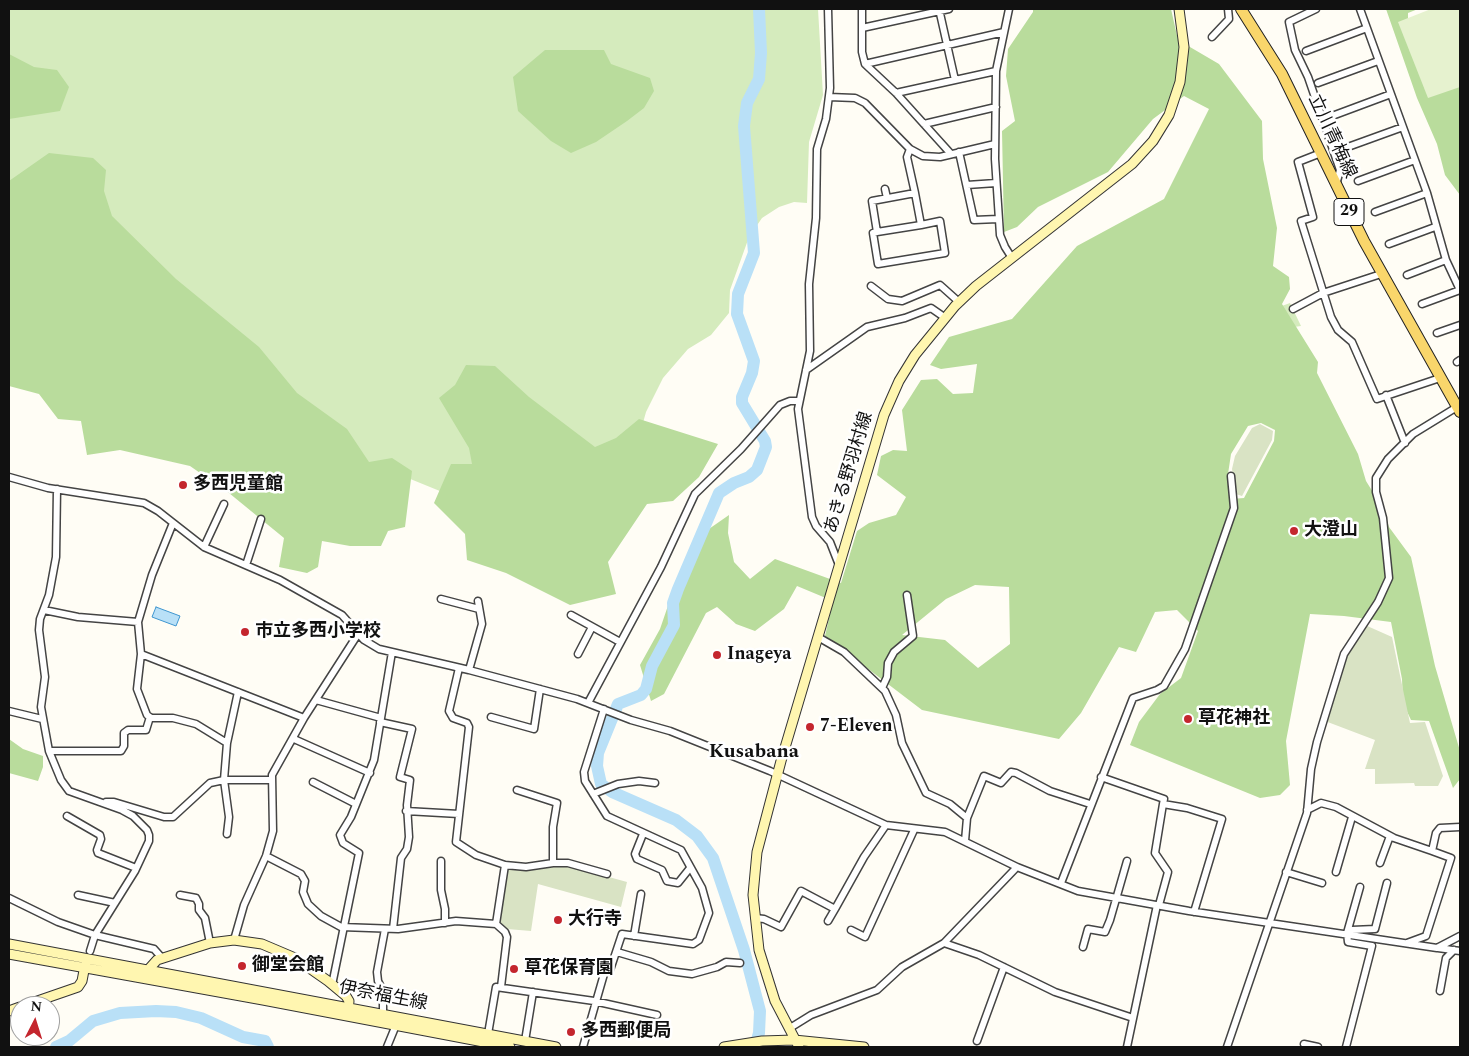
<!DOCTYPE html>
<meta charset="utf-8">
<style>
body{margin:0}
#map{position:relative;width:1469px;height:1056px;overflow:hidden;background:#fffdf5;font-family:Spectral,serif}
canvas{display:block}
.frame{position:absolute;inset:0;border:10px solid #111;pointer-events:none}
.north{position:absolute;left:10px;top:996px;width:50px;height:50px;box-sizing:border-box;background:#fff;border:1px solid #a0a0a0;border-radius:50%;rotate:5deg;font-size:14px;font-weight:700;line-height:20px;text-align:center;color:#111}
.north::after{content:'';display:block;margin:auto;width:18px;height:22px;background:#c4262e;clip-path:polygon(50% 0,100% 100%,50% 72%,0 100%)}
</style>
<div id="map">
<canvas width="1469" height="1056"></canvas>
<div class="frame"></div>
<div class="north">N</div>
</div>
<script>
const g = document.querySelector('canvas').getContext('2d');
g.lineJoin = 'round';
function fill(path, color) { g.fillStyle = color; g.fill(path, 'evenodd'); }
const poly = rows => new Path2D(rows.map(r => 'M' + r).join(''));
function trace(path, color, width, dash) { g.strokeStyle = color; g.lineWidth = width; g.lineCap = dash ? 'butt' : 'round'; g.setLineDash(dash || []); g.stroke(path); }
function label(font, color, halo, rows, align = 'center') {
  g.font = font + ' Spectral,"Noto Sans JP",serif'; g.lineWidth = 5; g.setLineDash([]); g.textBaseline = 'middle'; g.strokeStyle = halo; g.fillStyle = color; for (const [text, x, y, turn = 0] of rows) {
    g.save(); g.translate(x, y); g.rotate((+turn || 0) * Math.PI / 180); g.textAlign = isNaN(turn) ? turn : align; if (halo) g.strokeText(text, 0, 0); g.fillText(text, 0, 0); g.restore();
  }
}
fill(poly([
 [9,9,818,9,823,95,809,142,807,203,794,202,779,207,762,218,749,237,730,290,729,313,711,335,688,349,663,378,646,412,636,448,624,462,489,430,457,498,403,476,386,482,9,208],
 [1290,303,1301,326,1287,328,1279,307]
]), '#d5ebbd');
fill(poly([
 [1033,9,1171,9,1178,40,1219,64,1262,121,1263,159,1277,228,1273,266,1289,277,1290,289,1282,304,1318,362,1317,373,1358,454,1366,481,1384,510,1389,527,1411,557,1435,666,1460,751,1460,779,1453,788,1429,721,1411,720,1403,703,1402,679,1391,622,1344,616,1310,614,1286,741,1290,785,1280,795,1260,798,1130,745,1139,722,1160,694,1181,678,1198,631,1177,610,1155,612,1136,652,1119,647,1081,713,1059,739,922,710,825,636,833,601,797,586,784,609,755,631,736,624,717,607,706,613,664,694,651,701,640,665,660,629,672,594,706,531,729,515,728,533,734,562,750,579,775,559,841,583,857,531,869,523,896,515,906,497,877,475,881,456,893,450,907,451,902,410,921,380,937,379,953,394,973,393,977,364,941,369,930,365,949,337,1012,319,1077,246,1164,199,1209,109,1184,96,1153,119,1108,172,1038,207,1017,227,1004,232,1002,131,1015,121,1006,76,1008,49,1033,12],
 [1261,423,1275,430,1274,441,1244,498,1231,499,1228,474,1231,454,1248,426],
 [975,585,1009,587,1010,644,978,668,945,640,902,635,946,599],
 [1386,9,1418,9,1408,13,1408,25,1460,84,1460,195,1445,175,1437,144,1417,98],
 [545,50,604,50,611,64,650,78,654,91,644,108,627,121,596,142,571,153,551,141,518,111,513,77],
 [9,54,34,67,57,70,69,87,60,111,9,119],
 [49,153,93,158,106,170,104,191,112,216,176,279,259,347,297,393,347,429,369,462,392,458,412,471,405,527,388,531,381,546,350,546,322,541,318,567,307,573,279,567,284,538,229,493,190,466,120,450,87,455,81,421,58,419,39,394,9,386,9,181],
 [466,365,495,366,529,397,595,447,616,438,639,419,718,444,699,477,673,501,647,504,608,562,616,594,570,605,506,573,467,560,465,534,434,503,451,464,472,464,469,448,439,398,455,385],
 [9,739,23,749,43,756,43,767,38,781,9,773]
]), '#b9dc9c');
fill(poly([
 [1260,424,1273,431,1272,440,1242,496,1236,494,1232,469,1235,456,1252,428],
 [1365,625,1392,637,1410,723,1425,722,1443,776,1438,786,1415,786,1414,783,1375,784,1375,769,1365,769,1375,740,1325,721,1347,655],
 [557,865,569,866,627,882,621,907,538,884,531,931,507,929,498,922,507,868,526,870]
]), '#d9e3c4');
fill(poly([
 [1431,9,1460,9,1460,87,1428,98,1398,22]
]), '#e6f2cf');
const water = poly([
 [156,607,180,616,176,626,152,617,156,607]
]);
fill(water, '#b9e0f7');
trace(water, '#3f96cf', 1);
trace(poly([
 [56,1047,69,1041,93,1021,120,1013,156,1011,176,1012,201,1018,243,1037,265,1041,268,1047],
 [755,1047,759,1033,760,1011,744,950,713,858,697,836,676,820,612,792,601,784,597,766,598,753,618,704,641,695,646,689,652,666,674,625,673,603,678,589,719,493,734,483,749,477,757,470,766,447,765,441,742,403,742,397,752,373,754,361,737,314,738,294,754,253,744,126,747,103,759,79,761,53,759,9]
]), '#b9e0f7', 12);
const street = poly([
 [828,9,830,88,826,119,817,149,816,218,809,284,810,351,798,409,812,517,816,526,830,542,839,565],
 [862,9,862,52,865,64,896,93,951,154],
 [939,9,955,80],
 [1009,9,996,71,995,159,1000,235,1005,247,1012,258],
 [1316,9,1289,22,1295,50,1308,77,1340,170,1336,185],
 [1360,9,1427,193,1446,260,1460,290,1422,304],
 [862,28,949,9],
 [1212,37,1229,19,1228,9],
 [1306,51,1367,28],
 [865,64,1004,32],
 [1318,83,1378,61],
 [896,93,996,71],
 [829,97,855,98,865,103,910,149,923,156,940,157,995,144],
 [1332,116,1391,94],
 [924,124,996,107],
 [1345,148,1403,127],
 [910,149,907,157,915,193],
 [959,152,974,220,998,219],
 [1321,153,1298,162,1313,217,1301,221,1331,317,1338,330,1352,342,1377,399,1440,378],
 [1358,181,1415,160],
 [967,185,996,183],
 [885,189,887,198],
 [915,193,921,225,940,221,945,253,878,264,873,233,877,232,872,201,915,193],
 [1375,212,1427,193],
 [877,232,921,225],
 [1389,244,1435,227],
 [1407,275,1446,260],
 [871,286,888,299,902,301,940,285,959,302],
 [1293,309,1323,293,1381,274],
 [1437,333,1460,325],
 [1457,362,1460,360],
 [806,370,867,327,905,318,931,308,944,317],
 [1386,395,1405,443],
 [9,477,48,488,144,503,158,511,204,547,280,580,342,615,364,640,379,649,469,670,577,699,631,720,670,731,770,771,886,825,945,832,1017,867,1078,891,1189,911,1437,948,1460,936],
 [57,489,56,557,49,595,40,619,39,630,45,677,41,707,49,751,61,780,69,791,122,810,133,816,147,830,149,835,149,841,135,871,95,935,90,951],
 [173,523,152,575,138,622,141,654,304,718],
 [204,547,224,504],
 [246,565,261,519],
 [441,599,479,609],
 [44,610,78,617,138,622],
 [571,615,620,642],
 [818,637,844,652,885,691,896,715,902,743,926,793,950,804,967,818,965,841],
 [141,654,137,689,147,715,151,718,173,718,196,724,227,743,224,780,271,780],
 [578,654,592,627],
 [469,670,482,624,478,601],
 [882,688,887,677,888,663,894,652,913,636,907,595],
 [316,700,381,718],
 [588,703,661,567,695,494,741,449,780,405,790,401,799,401],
 [9,711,42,719],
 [491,717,534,729,540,689],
 [380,722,412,729,400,777,410,780,407,805,409,837,407,849,401,858,393,929],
 [294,739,370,773],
 [227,743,238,692],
 [49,751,121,751,124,746,124,733,128,730,146,730,150,717],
 [1101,777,1164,799,1163,804,1187,808,1222,819,1194,912],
 [313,782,356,804],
 [593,794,618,784,639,781,655,783],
 [106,802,114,802,164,817,173,817,210,783,224,780,229,817,227,834],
 [1307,810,1321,803,1336,807,1394,838,1432,851,1436,833,1440,828,1460,827],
 [406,811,459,814],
 [67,816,100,835,101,839,97,850,98,853,136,868],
 [967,818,984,776,1001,783,1011,772,1016,773,1050,791,1090,804],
 [643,834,635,854,637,859,662,870,667,881,678,883,690,868],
 [266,856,301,874,305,881,303,892,308,904,321,916,341,927,398,929,456,921,496,924,505,865,476,855,456,842,469,727,467,723,453,718,449,711,459,668],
 [441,861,441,890,445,909,445,923],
 [553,863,568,863,607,874],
 [1380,863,1390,836],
 [505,865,526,867,553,863,553,827,557,803,517,790],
 [1286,872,1322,883],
 [1336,872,1352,817],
 [1061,883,1133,698,1157,690,1164,686,1185,649,1234,508,1231,476],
 [78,895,115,903],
 [180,895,196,898,199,904,199,910,205,918,210,943],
 [9,898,58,922,95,935,154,949,162,958],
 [1159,905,1168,872,1155,853,1163,804],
 [755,918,764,919,781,927,801,891,835,909,864,857,886,825],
 [828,921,835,909],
 [496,924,505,932,507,937,501,987],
 [851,930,865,937,914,830],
 [1348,935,1352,930,1375,929,1387,883],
 [634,936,641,894],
 [234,940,244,905,266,856,273,831,272,775,304,718,358,634],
 [944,943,979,955,1055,992,1133,1018],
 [1407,943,1426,936,1451,858,1432,851],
 [1083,947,1088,929,1105,932,1110,920,1127,861],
 [1438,948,1460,951],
 [617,952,651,962,669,971,692,974,717,967,726,962,740,963],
 [332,985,359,853,343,843,340,835,351,817,374,760,392,652],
 [1440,991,1446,958,1454,950],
 [383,1013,383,991,378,981,377,972,385,929],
 [790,1028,811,1015,877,990,902,967,944,943,1017,867],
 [488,1034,496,987,594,1001,657,1015],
 [525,1041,533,992],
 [977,1041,1004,967],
 [1304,1044,1318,1047],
 [387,1047,396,1025],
 [583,1047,604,974,610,970,622,934,693,944,699,940,709,913,702,888,681,850,607,816,585,781,584,772,604,709],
 [1127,1047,1157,905],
 [1227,1047,1307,813,1311,769,1317,742,1344,654,1378,602,1389,578,1383,518,1376,492,1376,478,1388,459,1413,434,1457,407],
 [1346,1047,1372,946,1348,942,1347,933,1360,887]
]);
const secondary = poly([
 [9,944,556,1047],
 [9,954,263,1000,510,1047],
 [148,970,157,960,210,943,234,940,262,944,295,958,328,981,346,996,349,1001,348,1012],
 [23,1006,78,987,82,981,85,965],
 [9,1011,20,1007],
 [724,1047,762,1041,794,1040,864,1047],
 [799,1047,775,1001,759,950,753,895,757,852,781,761,884,415,899,381,915,355,955,306,976,286,1132,164,1153,141,1169,115,1180,82,1184,47,1179,9]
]);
const primary = poly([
 [1241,9,1282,74,1364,241,1460,412]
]);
trace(street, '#444', 9);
trace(secondary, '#333', 11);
trace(primary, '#222', 12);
trace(street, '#fff', 6);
trace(secondary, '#fff6b0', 9);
trace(primary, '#f9d66b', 10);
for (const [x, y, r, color] of [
 [183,485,5,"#c4262e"],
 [1294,531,5,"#c4262e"],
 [245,632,5,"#c4262e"],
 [717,655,5,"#c4262e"],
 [1188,719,5,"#c4262e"],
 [810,727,5,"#c4262e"],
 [558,920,5,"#c4262e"],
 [242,966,5,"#c4262e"],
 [514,969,5,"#c4262e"],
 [571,1032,5,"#c4262e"]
]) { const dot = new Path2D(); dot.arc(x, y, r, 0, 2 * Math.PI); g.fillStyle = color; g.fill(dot); trace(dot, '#fff', 2); }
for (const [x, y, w] of [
 [1349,212,30]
]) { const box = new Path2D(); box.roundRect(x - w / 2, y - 13.5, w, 27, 4); g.fillStyle = '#fff'; g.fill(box); trace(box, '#111', 1); }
label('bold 16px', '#111', null, [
 ["29",1349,212]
]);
label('18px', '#111', '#fff', [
 ["立川青梅線",1331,137,65],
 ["あきる野羽村線",850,473,-73],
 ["伊奈福生線",383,997,11]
]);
label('bold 18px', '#111', '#fff', [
 ["多西児童館",193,485],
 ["大澄山",1304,531],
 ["市立多西小学校",255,632],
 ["Inageya",727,655],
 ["草花神社",1198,719],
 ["7-Eleven",820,727],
 ["大行寺",568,920],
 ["御堂会館",252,966],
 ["草花保育園",524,969],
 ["多西郵便局",581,1032]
], 'left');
label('bold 20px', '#111', '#fff', [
 ["Kusabana",754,753]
]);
</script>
